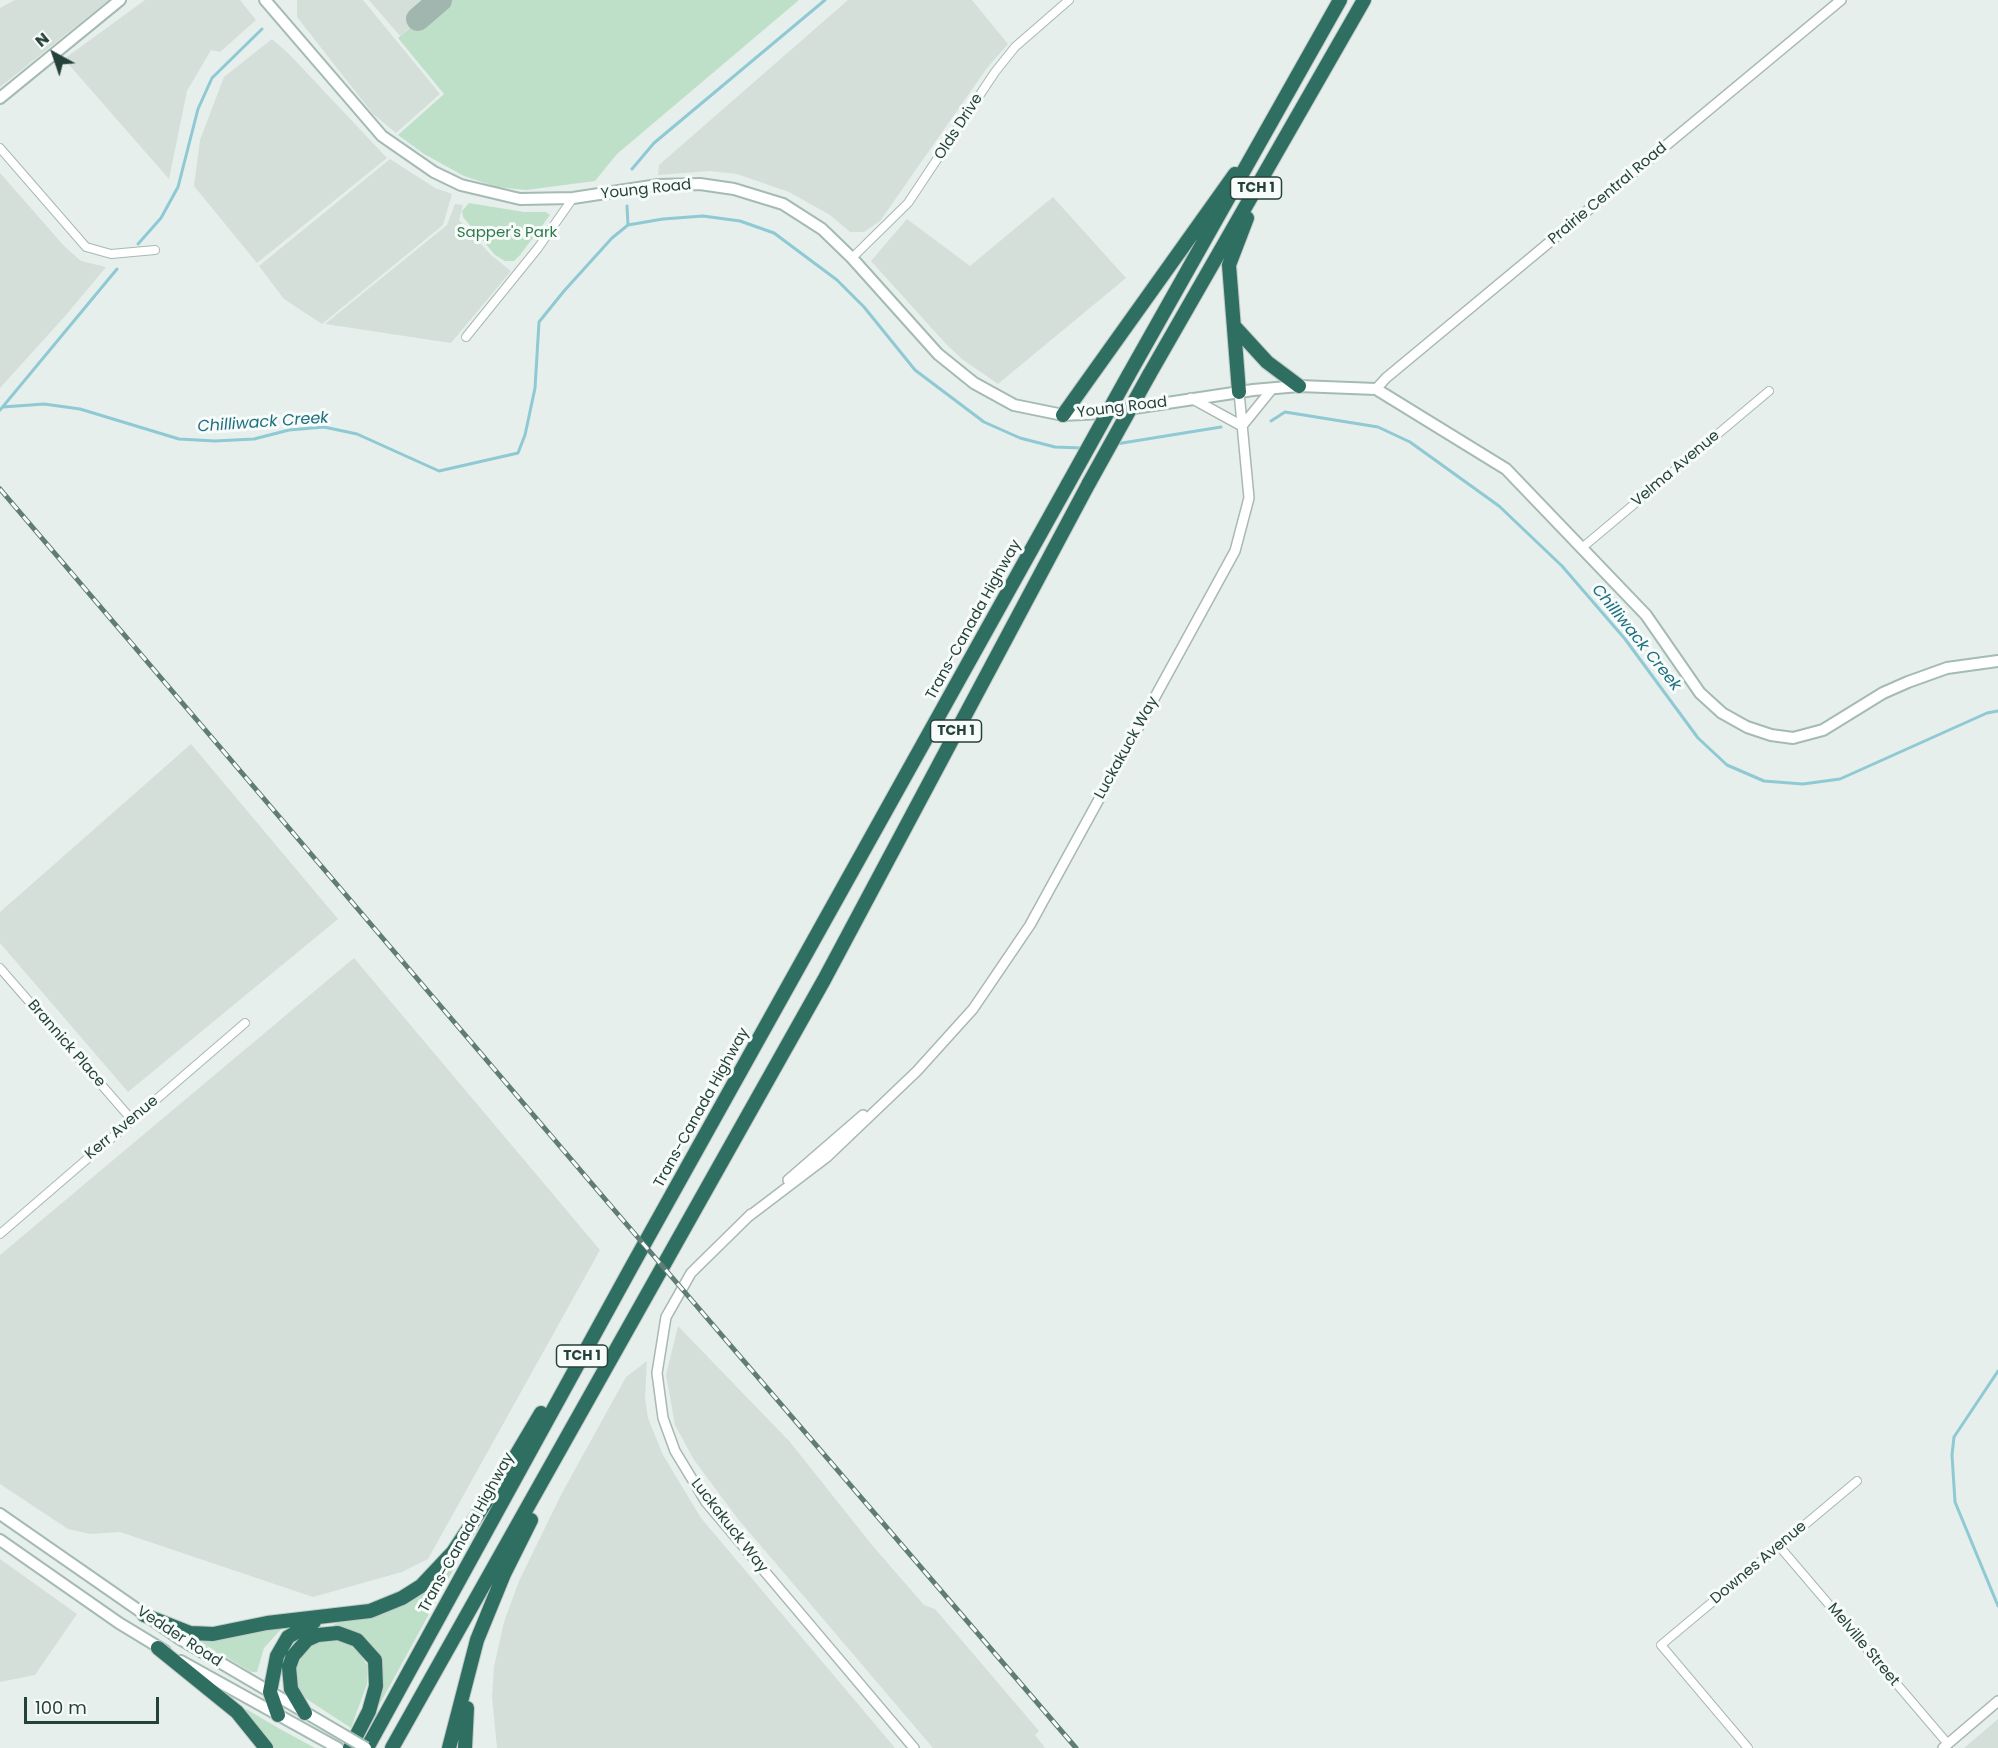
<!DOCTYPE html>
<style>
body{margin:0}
#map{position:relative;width:1998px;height:1748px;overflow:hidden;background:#e6efeb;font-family:Poppins,sans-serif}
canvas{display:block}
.north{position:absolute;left:24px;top:24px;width:60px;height:60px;-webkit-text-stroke:4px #f7fbf9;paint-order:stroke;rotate:320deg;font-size:16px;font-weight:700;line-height:24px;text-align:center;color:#24423a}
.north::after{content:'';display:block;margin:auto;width:21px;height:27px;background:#24423a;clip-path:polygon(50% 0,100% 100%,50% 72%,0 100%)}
.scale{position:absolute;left:24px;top:1697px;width:135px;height:27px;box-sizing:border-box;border:3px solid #24423a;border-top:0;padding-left:8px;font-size:18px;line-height:21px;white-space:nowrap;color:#24423a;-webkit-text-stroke:4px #f7fbf9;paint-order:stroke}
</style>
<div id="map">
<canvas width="1998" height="1748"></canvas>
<div class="north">N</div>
<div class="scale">100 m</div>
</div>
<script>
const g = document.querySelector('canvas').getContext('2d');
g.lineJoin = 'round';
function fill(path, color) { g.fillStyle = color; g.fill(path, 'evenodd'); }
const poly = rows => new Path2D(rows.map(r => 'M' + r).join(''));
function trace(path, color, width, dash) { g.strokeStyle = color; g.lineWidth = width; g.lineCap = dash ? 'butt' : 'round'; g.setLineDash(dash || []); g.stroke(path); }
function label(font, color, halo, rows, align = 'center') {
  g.font = font + ' Poppins,sans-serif'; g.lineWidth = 6; g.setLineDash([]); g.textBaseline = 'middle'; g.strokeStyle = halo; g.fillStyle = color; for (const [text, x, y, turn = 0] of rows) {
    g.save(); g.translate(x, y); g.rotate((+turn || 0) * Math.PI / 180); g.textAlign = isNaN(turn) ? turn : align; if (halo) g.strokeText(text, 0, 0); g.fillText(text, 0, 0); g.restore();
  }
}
fill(poly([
 [15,0,109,0,0,87,0,8],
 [145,0,240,0,256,20,220,52,211,50,187,91,169,179,64,59],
 [297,0,363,0,440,94,396,133,373,114,297,17],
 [369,0,445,0,400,36],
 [848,0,972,0,1008,44,987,68,880,221,864,232,850,232,830,215,789,192,737,174,710,171,658,175,659,165],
 [272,39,289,54,387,158,257,263,194,186,200,140,224,77],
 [390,159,435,188,452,194,443,225,322,324,284,299,259,266],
 [0,173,65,247,81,261,106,267,66,315,0,388],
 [1053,197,1126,278,998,384,962,359,946,344,871,261,907,219,970,266],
 [455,204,463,205,459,220,491,255,511,271,451,343,325,324,447,225],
 [191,744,338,919,128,1092,0,943,0,912],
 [354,958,600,1250,428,1559,402,1572,313,1597,120,1532,90,1534,68,1529,0,1484,0,1255],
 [678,1326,790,1442,872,1545,924,1605,935,1609,1039,1731,1035,1735,1045,1748,933,1748,738,1519,694,1460,675,1425,666,1375],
 [647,1361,645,1398,648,1418,663,1455,701,1518,895,1748,497,1748,492,1697,494,1667,504,1622,519,1581,562,1493,626,1377],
 [0,1559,77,1614,35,1675,0,1682],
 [1998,1719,1998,1748,1964,1748]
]), '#d4dfda');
fill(poly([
 [445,0,799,0,617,154,595,181,526,190,497,187,464,176,424,154,398,135,444,94,398,38],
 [469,203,524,212,546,212,550,215,520,255,514,261,505,261,495,255,463,217,462,211],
 [470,1539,370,1722,381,1686,360,1635,349,1629,334,1627,334,1624,371,1615,440,1574],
 [283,1627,264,1648,257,1672,251,1672,202,1643,203,1639],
 [331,1639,353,1646,360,1653,367,1665,367,1684,351,1728,302,1696,295,1678,296,1668,305,1651,321,1641],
 [246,1709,280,1729,315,1748,271,1748,244,1713]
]), '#bfe0c8');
trace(poly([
 [632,169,654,143,825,0],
 [627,206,628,225],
 [138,244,161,218,178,187,198,109,212,78,262,29],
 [3,407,44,404,80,409,179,439,215,441,254,439,289,430,324,427,357,434,439,471,518,453,525,435,535,388,539,322,564,291,612,238,628,225,663,219,703,216,740,221,774,233,837,280,864,307,915,370,984,422,1020,438,1055,447,1082,448],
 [0,410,117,269],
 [1271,421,1285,412,1378,427,1410,442,1499,506,1562,566,1625,639,1698,738,1727,765,1764,781,1803,784,1840,779,1987,713,1998,711],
 [1116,444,1221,427],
 [1998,1371,1954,1437,1952,1455,1955,1502,1998,1606]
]), '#8ec9d4', 3);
trace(poly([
 [418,19,440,0]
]), '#a2b6b0', 24);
const minor = poly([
 [0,148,86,247,111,254,155,250],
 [852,258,908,203,995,72,1015,47,1069,0],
 [466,337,538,248,573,198],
 [1583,547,1769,391],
 [0,968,132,1120],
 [0,1234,245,1023],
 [1779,1546,1948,1744],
 [1748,1748,1661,1645,1857,1481]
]);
const tertiary = poly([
 [1376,389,1386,378,1841,0],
 [1191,398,1242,426],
 [1242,426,1272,389],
 [788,1180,863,1115],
 [751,1214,691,1273,666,1317,657,1373,663,1418,675,1451,706,1502,914,1748],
 [748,1217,827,1157,917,1071,973,1009,1030,925,1235,551,1249,498,1239,392],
 [1943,1748,1998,1701]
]);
const secondary = poly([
 [265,0,382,136,434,172,461,185,520,199,573,198,658,185,700,184,734,189,783,204,822,229,852,258,938,354,974,383,1014,405,1063,415,1101,413,1253,390,1299,386,1376,389,1506,469,1646,615,1700,693,1722,713,1747,727,1771,735,1793,738,1823,730,1883,693,1908,682,1947,668,1998,661],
 [0,98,120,0],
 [0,1514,180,1639,342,1734],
 [0,1540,119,1623,165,1651],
 [181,1661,338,1748]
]);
const motorway = poly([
 [1234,326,1267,362,1299,386],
 [1149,375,1364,0],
 [1128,376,1340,0],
 [1239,392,1229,265,1247,218],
 [1063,415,1235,174],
 [144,1615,190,1633,213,1634,267,1623,370,1611,402,1598,421,1586,453,1552,509,1467,541,1413],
 [158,1648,237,1712,266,1748],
 [305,1713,291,1689,289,1667,293,1656,307,1640,318,1635,338,1633,357,1640,375,1660,376,1686,369,1711,350,1748],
 [278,1715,270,1692,277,1656,288,1637,314,1622],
 [367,1748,632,1266,1068,484],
 [392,1748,824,980,1089,483],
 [449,1748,477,1640,504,1574,531,1520],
 [465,1748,467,1708]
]);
trace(minor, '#a8b8b2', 10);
trace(tertiary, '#a8b8b2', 12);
trace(secondary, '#a4bbb3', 14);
trace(motorway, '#c2cac8', 16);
trace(minor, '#fff', 8);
trace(tertiary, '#fff', 9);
trace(secondary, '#fff', 10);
trace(motorway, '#2f6f62', 14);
const rail = poly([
 [0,489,616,1212,1076,1748]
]);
trace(rail, '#5f7d75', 5);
trace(rail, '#f7fbf9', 3, [9]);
const secondaryBridge = poly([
 [342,1734,366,1748]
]);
const motorwayBridge = poly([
 [1089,483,1149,375],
 [1068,484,1128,376]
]);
trace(secondaryBridge, '#a4bbb3', 14, []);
trace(motorwayBridge, '#c2cac8', 16, []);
trace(secondaryBridge, '#fff', 10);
trace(motorwayBridge, '#2f6f62', 14);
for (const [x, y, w] of [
 [1256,188,51],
 [956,731,51],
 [582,1356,51]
]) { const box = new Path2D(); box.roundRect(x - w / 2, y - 11, w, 22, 4.5); g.fillStyle = '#f7fbf9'; g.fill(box); trace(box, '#24423a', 1.5); }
label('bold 14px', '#24423a', null, [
 ["TCH 1",1256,188],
 ["TCH 1",956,731],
 ["TCH 1",582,1356]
]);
label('15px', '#24423a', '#f7fbf9', [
 ["Olds Drive",959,127,-57],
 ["Young Road",646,190,-6],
 ["Prairie Central Road",1608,194,-40],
 ["Young Road",1122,408,-7],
 ["Velma Avenue",1676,469,-40],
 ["Trans-Canada Highway",974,620,-61],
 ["Luckakuck Way",1127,748,-61],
 ["Brannick Place",66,1044,49],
 ["Trans-Canada Highway",702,1108,-61],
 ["Kerr Avenue",122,1128,-40],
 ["Luckakuck Way",729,1526,52],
 ["Trans-Canada Highway",467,1533,-61],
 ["Downes Avenue",1759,1563,-40],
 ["Vedder Road",179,1637,33],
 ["Melville Street",1863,1645,50]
]);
label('15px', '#2d7a4b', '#f7fbf9', [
 ["Sapper's Park",507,233]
]);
label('italic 16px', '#1c6f80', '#f7fbf9', [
 ["Chilliwack Creek",263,423,-4],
 ["Chilliwack Creek",1636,638,51]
]);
</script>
